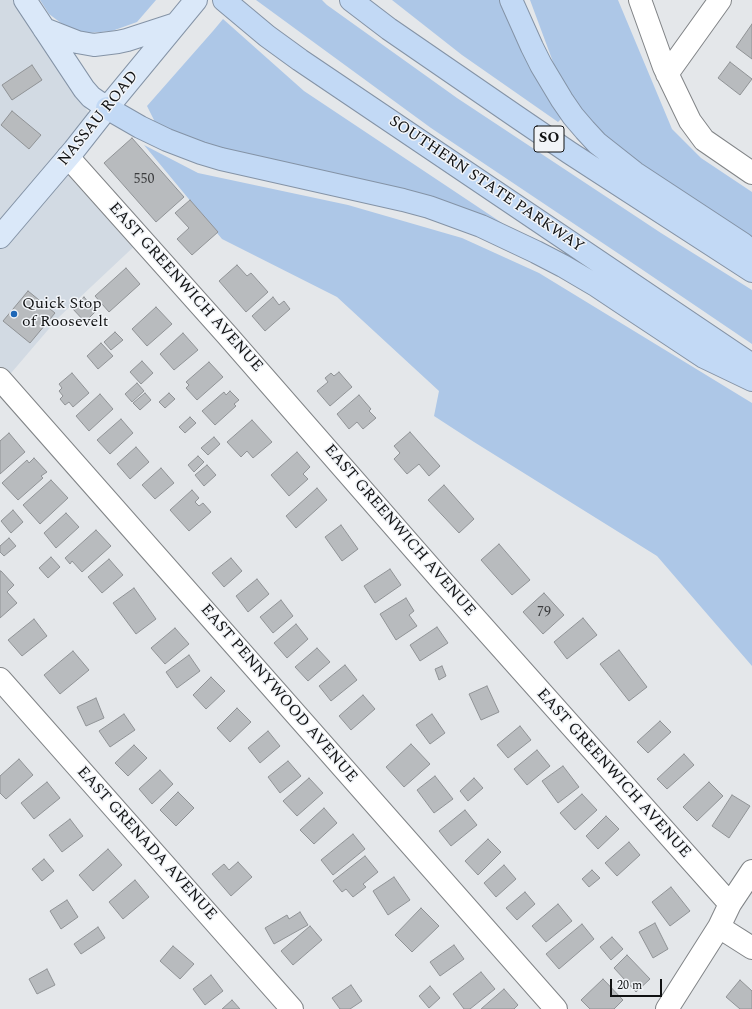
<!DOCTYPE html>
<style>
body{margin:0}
#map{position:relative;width:752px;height:1009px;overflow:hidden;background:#e4e7ea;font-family:Spectral,serif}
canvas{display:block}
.scale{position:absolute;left:610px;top:979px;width:52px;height:18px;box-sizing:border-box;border:2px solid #111213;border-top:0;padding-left:5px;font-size:12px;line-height:14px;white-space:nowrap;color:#111213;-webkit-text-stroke:3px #f1f4f8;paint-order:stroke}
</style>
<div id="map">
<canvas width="752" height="1009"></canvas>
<div class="scale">20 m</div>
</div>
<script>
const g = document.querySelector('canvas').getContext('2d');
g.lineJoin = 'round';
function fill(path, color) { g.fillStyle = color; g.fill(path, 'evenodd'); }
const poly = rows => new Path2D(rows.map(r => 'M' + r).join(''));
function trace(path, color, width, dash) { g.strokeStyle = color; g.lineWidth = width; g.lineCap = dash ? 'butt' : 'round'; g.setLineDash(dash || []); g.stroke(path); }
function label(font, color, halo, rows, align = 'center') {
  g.font = font + ' Spectral,serif'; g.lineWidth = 3; g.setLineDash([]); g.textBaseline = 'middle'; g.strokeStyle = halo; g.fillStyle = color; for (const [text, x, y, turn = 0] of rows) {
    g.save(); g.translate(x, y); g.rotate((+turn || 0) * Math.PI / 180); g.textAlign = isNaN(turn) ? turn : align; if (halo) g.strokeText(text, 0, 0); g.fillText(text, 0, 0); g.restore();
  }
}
fill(poly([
 [0,0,16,0,97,126,71,157,142,239,59,317,0,386]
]), '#d2dae3');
fill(poly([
 [40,0,156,0,137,22,112,31,89,33,87,38,73,32,49,14],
 [256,0,322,0,327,5,457,98,661,233,752,290,752,344,628,260,431,128],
 [392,0,503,0,563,117,558,122,462,55],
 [530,0,618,0,672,129,701,158,752,192,752,242,620,158,589,124,556,70],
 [223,19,304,91,502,223,494,226,220,153,150,124,154,120,147,106,213,31],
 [144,145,198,173,348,205,462,238,539,273,752,403,752,666,657,556,474,442,434,416,439,391,337,297,222,239]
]), '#adc7e7');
const building = poly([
 [752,24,752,59,736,47,752,24],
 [730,62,752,79,740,95,718,78,730,62],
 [32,65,42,80,12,100,2,85,32,65],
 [12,111,41,135,29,149,1,125,12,111],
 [132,138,184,197,156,222,104,163,132,138],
 [190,200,218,232,192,255,177,239,189,228,175,213,190,200],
 [237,265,247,276,251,273,268,292,246,312,219,281,237,265],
 [126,268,140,284,109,312,95,296,126,268],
 [28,291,55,313,30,343,3,321,28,291],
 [84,297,96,311,85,322,72,308,84,297],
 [273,297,279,305,284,301,290,309,265,331,252,316,273,297],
 [156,307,172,324,147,346,132,329,156,307],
 [115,332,123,340,111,350,104,342,115,332],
 [183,333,198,350,174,370,160,354,183,333],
 [101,343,113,356,98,369,87,356,101,343],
 [142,361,153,373,141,384,130,372,142,361],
 [209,362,223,377,197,400,186,388,189,385,186,382,209,362],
 [339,372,352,387,330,406,317,391,328,382,325,378,331,373,334,376,339,372],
 [72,373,89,393,73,407,69,402,65,405,60,399,63,396,59,391,62,388,59,384,72,373],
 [137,383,144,391,132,402,125,394,137,383],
 [230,391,239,400,234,404,236,406,215,425,202,411,224,392,226,395,230,391],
 [145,393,151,400,140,410,133,403,145,393],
 [169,393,175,399,165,408,159,402,169,393],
 [100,394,113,409,89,431,76,416,100,394],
 [359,395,371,409,369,411,376,418,363,429,357,422,349,429,337,414,359,395],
 [190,417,196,423,185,433,179,427,190,417],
 [121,419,133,433,110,454,97,440,121,419],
 [252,420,272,442,253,458,247,451,241,457,227,442,252,420],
 [410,432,440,466,429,476,419,464,407,474,394,459,400,453,394,446,410,432],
 [9,433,25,452,0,474,0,441,9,433],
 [214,437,220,444,208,455,201,448,214,437],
 [136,447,149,462,130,479,117,464,136,447],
 [297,452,310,467,303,474,308,479,289,496,271,475,297,452],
 [198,456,204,462,194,472,188,465,198,456],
 [34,458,47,472,41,476,43,478,18,500,2,483,27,460,29,463,34,458],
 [207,465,216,475,204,486,195,475,207,465],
 [161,468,174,483,155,499,142,485,161,468],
 [51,480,68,498,40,524,23,505,51,480],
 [444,485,474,519,459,533,428,500,444,485],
 [317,488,327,500,296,528,286,516,317,488],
 [192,490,199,498,195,502,199,506,203,503,211,512,189,531,170,510,192,490],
 [13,510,23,522,11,533,1,521,13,510],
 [66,513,79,527,56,548,44,533,66,513],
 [341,525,358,549,342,561,325,537,341,525],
 [96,530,111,546,82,572,72,561,70,564,65,558,96,530],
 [9,538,16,546,4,556,0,552,0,546,9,538],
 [499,544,530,580,512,595,481,560,499,544],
 [51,557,60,567,48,578,39,568,51,557],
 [231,558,242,571,224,587,212,573,231,558],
 [109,559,123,575,102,593,88,577,109,559],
 [390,569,401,585,375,603,364,586,390,569],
 [0,571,1,571,14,585,7,592,17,603,0,618,0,571],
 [257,579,269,594,248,612,236,596,257,579],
 [134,588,156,619,136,634,113,603,134,588],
 [544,593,564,615,543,634,523,612,544,593],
 [406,598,414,611,409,615,417,626,396,640,380,614,406,598],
 [281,600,293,616,273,633,260,617,281,600],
 [583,618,597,635,567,659,554,642,583,618],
 [34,619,47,636,22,656,8,640,34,619],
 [296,624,308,639,287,658,274,643,296,624],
 [437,627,448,643,420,661,410,645,437,627],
 [175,628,189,644,165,664,151,648,175,628],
 [317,648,330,662,308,681,295,667,317,648],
 [619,650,647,687,629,701,600,664,619,650],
 [73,651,89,670,60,694,44,675,73,651],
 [189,655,200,671,177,688,166,672,189,655],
 [345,665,357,680,331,701,319,686,345,665],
 [442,666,446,676,439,680,435,669,442,666],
 [211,677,225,691,206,709,193,695,211,677],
 [487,686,499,712,481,720,469,694,487,686],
 [363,695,375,709,351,730,339,716,363,695],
 [96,698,104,718,86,726,77,707,96,698],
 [237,708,251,722,230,742,217,728,237,708],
 [124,714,135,730,110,747,99,731,124,714],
 [432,714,445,733,430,744,416,725,432,714],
 [660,721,671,732,648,753,637,742,660,721],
 [520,726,531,740,508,758,497,745,520,726],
 [268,731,280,746,260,763,248,748,268,731],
 [411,744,430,764,404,787,386,767,411,744],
 [134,745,147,758,128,776,115,763,134,745],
 [537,750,550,766,527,785,514,769,537,750],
 [684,754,694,765,667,789,657,779,684,754],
 [19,759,33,775,6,799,0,793,0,776,19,759],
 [288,761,301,776,280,793,268,777,288,761],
 [563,766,579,787,558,803,542,781,563,766],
 [160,770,173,784,152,804,139,789,160,770],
 [435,776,453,799,434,813,417,790,435,776],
 [309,778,323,793,297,816,283,801,309,778],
 [474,778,483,788,468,801,460,791,474,778],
 [47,782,60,798,34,819,21,803,47,782],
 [709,782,723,796,697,821,683,807,709,782],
 [178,792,194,808,176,826,160,810,178,792],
 [582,794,597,810,575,830,560,813,582,794],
 [732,795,750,806,729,838,712,826,732,795],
 [324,808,337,823,314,844,300,830,324,808],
 [465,810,477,825,451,846,439,831,465,810],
 [606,816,619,829,598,849,586,836,606,816],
 [70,819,83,836,62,852,49,835,70,819],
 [353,834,365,849,333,875,321,860,353,834],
 [488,839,501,852,478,875,465,861,488,839],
 [629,842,640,855,617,876,605,863,629,842],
 [108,849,122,865,93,891,79,875,108,849],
 [365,856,378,872,363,884,366,887,353,897,346,889,342,892,333,881,365,856],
 [44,859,54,871,42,881,32,869,44,859],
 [238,862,252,877,231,896,212,874,224,864,229,870,238,862],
 [504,865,516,879,496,897,484,883,504,865],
 [592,870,600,878,589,887,582,879,592,870],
 [394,877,410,900,388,915,373,891,394,877],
 [135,880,149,897,123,919,109,902,135,880],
 [671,887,690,911,670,926,652,902,671,887],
 [525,892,535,904,517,920,506,908,525,892],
 [67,900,78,917,61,929,50,911,67,900],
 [558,904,572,921,546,942,532,926,558,904],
 [421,908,439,926,412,952,395,935,421,908],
 [300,912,308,925,274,944,265,928,287,915,289,919,300,912],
 [655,923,668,949,653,958,639,932,655,923],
 [582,924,594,939,559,969,546,954,582,924],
 [310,926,322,940,293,965,281,951,310,926],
 [98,927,105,938,81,954,74,944,98,927],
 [612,937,623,949,611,960,600,947,612,937],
 [454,945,464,959,440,976,430,962,454,945],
 [173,946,194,964,180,979,160,961,173,946],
 [627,955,650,979,636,992,614,968,627,955],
 [47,969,55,985,37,994,29,979,47,969],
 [481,972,495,989,470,1009,464,1009,453,994,481,972],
 [211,975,223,991,205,1005,193,989,211,975],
 [603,979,623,1000,614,1009,590,1009,581,1000,603,979],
 [740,980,752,991,752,1009,740,1009,726,997,740,980],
 [351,985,362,1001,350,1009,340,1009,332,998,351,985],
 [430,986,440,998,429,1008,419,996,430,986],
 [504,989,518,1005,514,1009,481,1009,504,989],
 [232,1000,240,1009,222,1009,232,1000]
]);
fill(building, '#b8bbbe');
trace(building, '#909396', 1);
const minor = poly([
 [640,0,664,67,690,121,704,140,752,173],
 [667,74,720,0],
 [68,157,227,335,442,581,730,904],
 [0,379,556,1009],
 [0,679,292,1009],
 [719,927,752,948],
 [667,1009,719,927,730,904,752,871]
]);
const major = poly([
 [25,0,84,89,91,97,107,108],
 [44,29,77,42,94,45,118,42,127,40,176,24],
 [0,237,74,150,107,108,196,0]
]);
const highway = poly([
 [224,0,267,36,300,60,752,365],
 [351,0,389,29,517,117,570,153,752,271],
 [511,0,532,47,541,65,562,100,573,116,585,130,597,143,635,173,743,244,752,252],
 [107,108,140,127,167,140,201,153,221,159,403,200,429,207,481,226,536,252,563,266,597,286,627,306,704,357,752,380]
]);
trace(minor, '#818487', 24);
trace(major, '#8493a6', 24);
trace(highway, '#8493a6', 24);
trace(minor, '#fff', 22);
trace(major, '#dae8f9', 22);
trace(highway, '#c2d9f5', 22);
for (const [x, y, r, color] of [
 [14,314,4,"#1e67b7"]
]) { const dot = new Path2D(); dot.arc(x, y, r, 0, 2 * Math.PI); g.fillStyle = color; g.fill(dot); trace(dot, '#f1f4f8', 1.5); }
label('14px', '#3b3c3e', null, [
 ["550",144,180],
 ["79",544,613]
]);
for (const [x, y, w] of [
 [549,139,30]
]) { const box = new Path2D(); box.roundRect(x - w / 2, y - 13, w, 26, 3); g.fillStyle = '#f1f4f8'; g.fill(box); trace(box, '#111213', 1); }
label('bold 15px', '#111213', null, [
 ["SO",549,139]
]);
label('16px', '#111213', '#f1f4f8', [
 ["NASSAU ROAD",99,119,-51],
 ["SOUTHERN STATE PARKWAY",486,185,34],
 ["EAST GREENWICH AVENUE",185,288,48],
 ["EAST GREENWICH AVENUE",399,531,49],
 ["EAST PENNYWOOD AVENUE",278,694,49],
 ["EAST GREENWICH AVENUE",613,774,48],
 ["EAST GRENADA AVENUE",146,844,48]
]);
label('16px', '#111213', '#f1f4f8', [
 ["Quick Stop",22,305],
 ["of Roosevelt",22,323]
], 'left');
</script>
